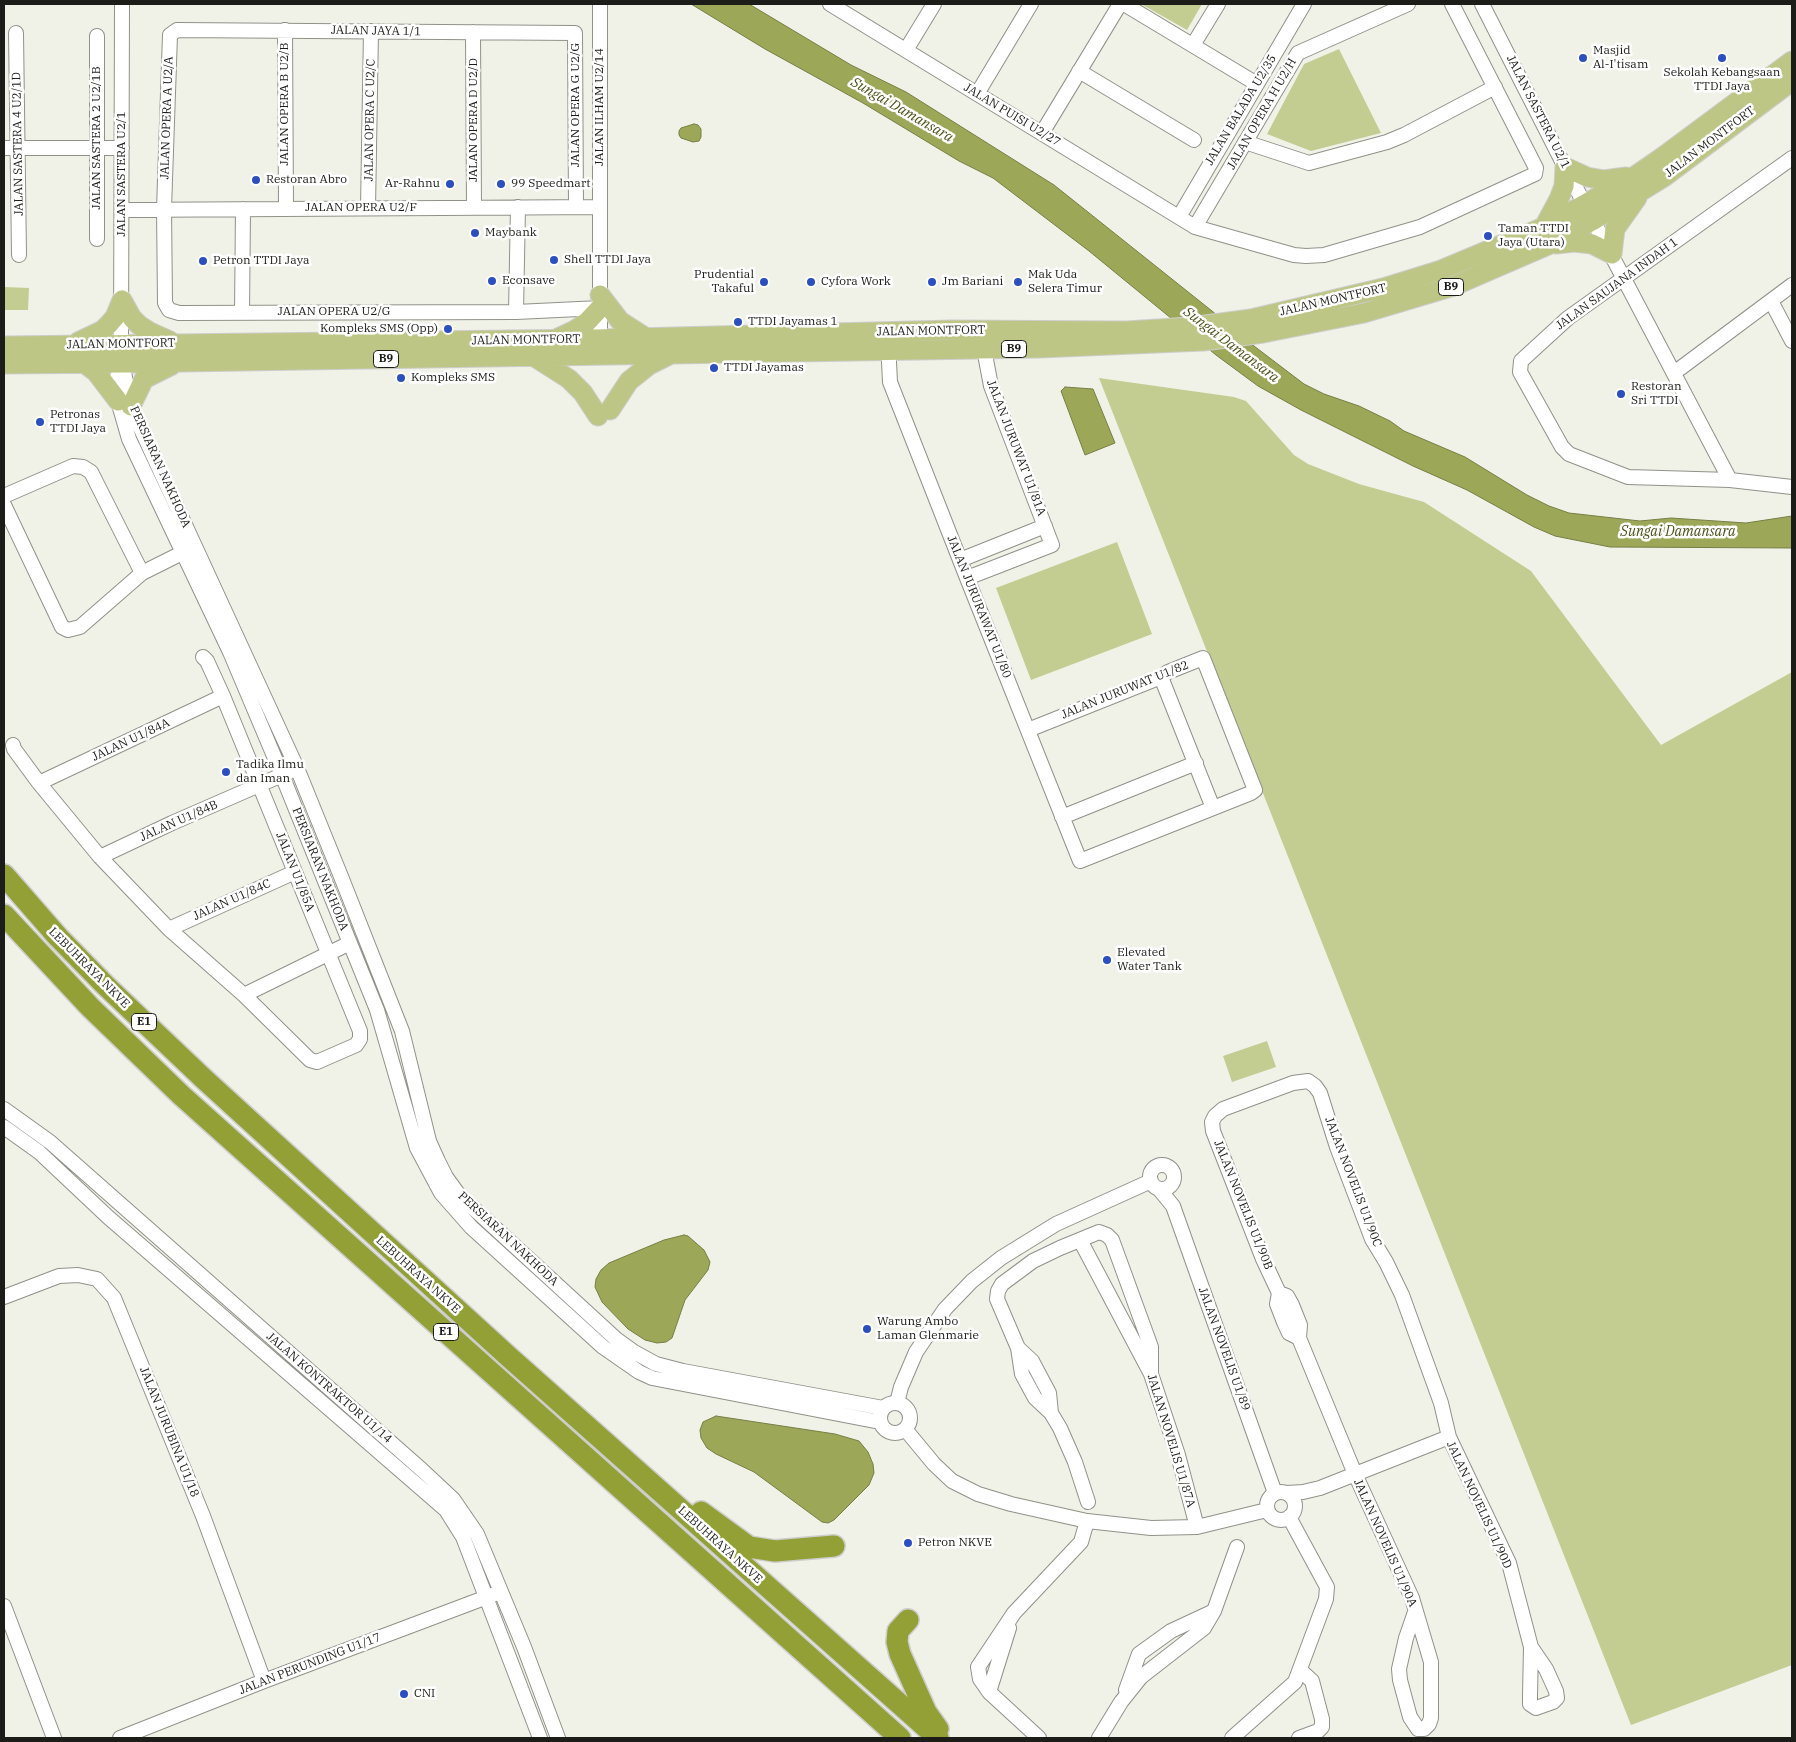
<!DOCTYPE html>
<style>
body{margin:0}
#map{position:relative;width:1796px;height:1742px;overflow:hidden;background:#f0f2e8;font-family:"IBM Plex Serif",serif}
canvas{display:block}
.frame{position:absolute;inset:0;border:5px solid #1c1d19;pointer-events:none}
</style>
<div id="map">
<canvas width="1796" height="1742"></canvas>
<div class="frame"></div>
</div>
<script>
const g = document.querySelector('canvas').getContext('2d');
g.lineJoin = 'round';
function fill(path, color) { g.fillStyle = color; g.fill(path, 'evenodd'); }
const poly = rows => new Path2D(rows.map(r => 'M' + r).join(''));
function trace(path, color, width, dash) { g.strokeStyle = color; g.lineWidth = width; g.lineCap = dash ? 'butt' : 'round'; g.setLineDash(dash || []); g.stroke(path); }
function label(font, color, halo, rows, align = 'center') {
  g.font = font + ' "IBM Plex Serif",serif'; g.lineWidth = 5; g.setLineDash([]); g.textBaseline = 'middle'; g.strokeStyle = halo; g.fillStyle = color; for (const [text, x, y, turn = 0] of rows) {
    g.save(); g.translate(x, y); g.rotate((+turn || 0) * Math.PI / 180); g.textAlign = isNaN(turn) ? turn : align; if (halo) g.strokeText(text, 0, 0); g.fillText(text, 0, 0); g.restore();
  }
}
fill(poly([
 [1141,4,1202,4,1187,30],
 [1339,49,1381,133,1311,151,1267,134,1304,64],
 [4,287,29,288,28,310,4,310],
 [1099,378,1234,397,1246,401,1294,455,1308,464,1359,484,1424,502,1531,571,1661,745,1792,672,1792,1665,1631,1725],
 [1117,542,1152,634,1031,680,996,588],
 [1267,1041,1276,1067,1232,1082,1223,1056]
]), '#c3cd92');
const water = poly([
 [691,4,749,4,851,65,906,92,1054,185,1212,311,1254,346,1304,384,1324,394,1359,406,1390,421,1404,431,1465,457,1527,495,1549,506,1569,513,1640,521,1671,518,1746,523,1792,516,1792,548,1610,547,1555,536,1534,527,1467,490,1413,466,1301,410,1258,386,1216,355,1089,251,993,178,959,161,863,103,765,49,691,4],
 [694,124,698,125,701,129,701,137,699,141,693,142,681,138,679,135,679,131,681,128,694,124],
 [1065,387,1093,389,1115,443,1085,455,1061,391,1065,387],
 [684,1235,688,1236,704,1250,710,1262,708,1270,685,1300,672,1338,666,1342,657,1343,645,1340,628,1329,602,1302,595,1287,596,1279,601,1270,609,1263,664,1240,684,1235],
 [716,1416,835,1434,859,1441,868,1452,873,1464,874,1473,869,1485,834,1520,828,1523,822,1522,754,1472,716,1454,707,1448,701,1438,700,1430,703,1422,716,1416]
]);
fill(water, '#9ca857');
trace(water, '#767e44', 1);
const minor = poly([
 [122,4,121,344,122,363,131,406,135,416,297,768,342,879,402,1031,429,1141,438,1161,446,1177,459,1195,616,1339,634,1352,656,1364,683,1371,883,1408],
 [830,4,1195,227,1294,255,1306,256,1324,255,1420,227,1535,174,1536,168,1452,4],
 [1124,4,1257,84],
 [1482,4,1565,167,1730,480],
 [285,30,286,209],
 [473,32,474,207],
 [16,33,19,255],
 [97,36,97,239],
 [1193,45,1218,4],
 [906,50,934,4],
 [1079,71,1194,140],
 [977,94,1031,4],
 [1042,133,1120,4],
 [1245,142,1309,163,1387,142,1404,135,1495,87],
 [4,148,122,148],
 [1792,158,1568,318,1521,361,1520,372,1562,447,1569,454,1628,477,1730,480,1792,487],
 [576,207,575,33,177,30,170,35,164,209,165,303,169,310,179,313,516,312,600,308],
 [368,208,371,31],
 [122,210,600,207],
 [1179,217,1304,4],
 [1195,227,1298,53,1408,4],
 [1771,301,1792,341],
 [516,312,518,207],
 [242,313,243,209],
 [888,342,890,382,967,578,1080,861,1251,793,1255,790,1203,658,1168,672,1161,677,1028,730],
 [595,347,595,339,600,330,600,4],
 [122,363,116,380,118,401,129,439,230,652,282,775,377,1010,417,1148,441,1193,471,1227,603,1347,639,1372,652,1378,880,1422],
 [1674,373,1792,285],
 [4,496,73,466,83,467,91,472,142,573],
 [4,505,62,627,68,630,80,627,142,573,190,549],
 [960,560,1045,526],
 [967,578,1052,545,991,386,984,349],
 [1161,677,1213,808],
 [13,745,14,749,39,783,100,857,169,929,244,995,310,1060,317,1062,356,1045,360,1039,360,1031,223,696,207,661,203,657],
 [39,783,223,696],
 [1062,817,1196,763],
 [100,857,172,823,289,772],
 [169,929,295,872],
 [244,995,350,943],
 [4,1109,50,1142,422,1470,453,1499,477,1534,524,1647,558,1738],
 [4,1127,39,1152,108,1217,446,1510,463,1537,540,1738],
 '1150 1177a12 12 0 1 1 24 0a12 12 0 1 1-24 0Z',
 [1159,1189,1173,1206,1275,1493],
 [1080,1240,1151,1374,1178,1455,1197,1527],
 [1279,1293,1287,1296,1292,1305,1300,1325,1299,1338,1355,1474,1412,1598,1431,1662,1431,1718,1429,1724,1424,1729,1418,1729,1410,1717,1400,1680,1399,1669,1406,1638,1415,1612],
 [4,1297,59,1276,78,1275,97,1279,114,1298,203,1516,264,1681],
 [1299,1338,1289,1333,1284,1322,1277,1304,1279,1293,1263,1259,1213,1131,1212,1122,1215,1116,1223,1109,1293,1083,1308,1081,1315,1086,1320,1093,1337,1147,1372,1239,1386,1262,1402,1295,1441,1403,1449,1437,1509,1563,1531,1647,1530,1696,1530,1704,1536,1708,1553,1702,1557,1698,1556,1691,1546,1669,1531,1647],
 [1018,1348,1032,1361,1049,1393,1051,1413],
 [897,1403,901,1387,916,1352,945,1309,972,1281,1001,1258,1056,1224,1151,1181],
 '880 1418a15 15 0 1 1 30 0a15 15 0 1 1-30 0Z',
 [905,1429,934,1464,952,1481,978,1494,1011,1504,1087,1521,1151,1528,1197,1527,1267,1510],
 '1267 1506a14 14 0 1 1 28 0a14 14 0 1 1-28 0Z',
 [1287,1493,1303,1492,1320,1488,1449,1437],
 [1088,1502,1075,1462,1060,1428,1051,1413,1035,1398,1022,1374,1018,1348,997,1299,998,1291,1002,1284,1033,1261,1060,1248,1099,1232,1107,1235,1112,1240,1151,1347,1151,1374],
 [4,1606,54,1738],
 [1126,1690,1139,1654,1171,1631,1214,1611],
 [989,1692,1009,1628],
 [120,1738,264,1681,495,1594],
 [1039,1738,989,1692,980,1679,978,1667,1014,1613,1081,1542,1087,1521],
 [1099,1738,1121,1702,1141,1677,1204,1628,1214,1611,1237,1547],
 [1232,1738,1295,1682,1326,1599,1327,1587,1289,1517],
 [1299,1738,1318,1731,1322,1727,1322,1719,1312,1681,1300,1670]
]);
const major = poly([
 [1544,227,1559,199,1564,186,1565,167,1587,177,1604,180,1626,177],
 [1556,244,1574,242,1592,244,1612,254,1615,229,1637,198],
 [600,295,620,321,645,337],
 [122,300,132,318,139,325,150,332,170,341],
 [558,338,575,330,587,322,600,308],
 [78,342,103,330,109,324,115,317,122,300],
 [4,346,595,339,952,330,1126,331,1191,327,1251,319,1383,288,1441,270,1544,227,1635,176,1664,156,1792,61],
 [533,356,569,379,583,393,598,416],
 [84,363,96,372,118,401],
 [4,364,122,363,1040,348,1203,341,1263,333,1364,313,1451,287,1548,245,1594,220,1664,177,1792,81],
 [131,406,144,379,172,365],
 [610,410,629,381,649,365,669,355]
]);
const highway = poly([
 [4,875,58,937,105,985,204,1079,509,1357,938,1738],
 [4,915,90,1007,181,1095,900,1738],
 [701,1512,749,1547,775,1551,834,1546],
 [908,1620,898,1631,897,1642,900,1654,926,1712,938,1729]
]);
trace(minor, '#909289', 16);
trace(major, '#cdcdcc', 21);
trace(highway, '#cdcdcc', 24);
trace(minor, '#fff', 14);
trace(major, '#bec686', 19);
trace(highway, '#93a035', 21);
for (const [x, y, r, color] of [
 [1583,58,5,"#2c4fbf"],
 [1722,58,5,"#2c4fbf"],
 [256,180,5,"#2c4fbf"],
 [450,184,5,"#2c4fbf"],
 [501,184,5,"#2c4fbf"],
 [475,233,5,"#2c4fbf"],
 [1488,236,5,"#2c4fbf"],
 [554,260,5,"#2c4fbf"],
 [203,261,5,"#2c4fbf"],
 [492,281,5,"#2c4fbf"],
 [764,282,5,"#2c4fbf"],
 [811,282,5,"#2c4fbf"],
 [932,282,5,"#2c4fbf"],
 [1018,282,5,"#2c4fbf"],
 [738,322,5,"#2c4fbf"],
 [448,329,5,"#2c4fbf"],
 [714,368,5,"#2c4fbf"],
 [401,378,5,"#2c4fbf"],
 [1621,394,5,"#2c4fbf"],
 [40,422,5,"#2c4fbf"],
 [226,772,5,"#2c4fbf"],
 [1107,960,5,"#2c4fbf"],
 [867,1329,5,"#2c4fbf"],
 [908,1543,5,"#2c4fbf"],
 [404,1694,5,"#2c4fbf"]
]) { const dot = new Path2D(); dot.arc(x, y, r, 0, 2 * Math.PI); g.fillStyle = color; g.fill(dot); trace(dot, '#fff', 2); }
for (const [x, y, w] of [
 [1451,287,25],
 [1014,349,25],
 [386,359,25],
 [144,1022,25],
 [446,1332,25]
]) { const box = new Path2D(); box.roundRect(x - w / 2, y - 8.5, w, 17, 4); g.fillStyle = '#fff'; g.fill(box); trace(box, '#1c1d19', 1); }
label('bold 11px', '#1c1d19', null, [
 ["B9",1451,287],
 ["B9",1014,349],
 ["B9",386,359],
 ["E1",144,1022],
 ["E1",446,1332]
]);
label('12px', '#1c1d19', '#fff', [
 ["JALAN JAYA 1/1",376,31,1],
 ["JALAN OPERA B U2/B",285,104,-90],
 ["JALAN OPERA G U2/G",576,105,-90],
 ["JALAN ILHAM U2/14",600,107,-90],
 ["JALAN BALADA U2/35",1241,110,-59],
 ["JALAN SASTERA U2/1",1538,112,63],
 ["JALAN OPERA H U2/H",1262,114,-60],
 ["JALAN PUISI U2/27",1012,115,31],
 ["JALAN OPERA A U2/A",167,118,-88],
 ["JALAN OPERA C U2/C",370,120,-89],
 ["JALAN OPERA D U2/D",474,120,-90],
 ["JALAN SASTERA 2 U2/1B",97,138,-90],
 ["JALAN MONTFORT",1710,142,-37],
 ["JALAN SASTERA 4 U2/1D",18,144,-91],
 ["JALAN SASTERA U2/1",122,174,-90],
 ["JALAN OPERA U2/F",361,208],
 ["JALAN SAUJANA INDAH 1",1617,284,-36],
 ["JALAN MONTFORT",1333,300,-13],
 ["JALAN OPERA U2/G",334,312],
 ["JALAN MONTFORT",931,331,-1],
 ["JALAN MONTFORT",526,340,-1],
 ["JALAN MONTFORT",121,344,-1],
 ["JALAN JURUWAT U1/81A",1016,448,69],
 ["PERSIARAN NAKHODA",160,467,66],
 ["JALAN JURURAWAT U1/80",979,607,68],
 ["JALAN JURUWAT U1/82",1125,690,-22],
 ["JALAN U1/84A",131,740,-25],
 ["JALAN U1/84B",179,821,-24],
 ["PERSIARAN NAKHODA",320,869,68],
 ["JALAN U1/85A",295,872,68],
 ["JALAN U1/84C",232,900,-24],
 ["LEBUHRAYA NKVE",89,968,45],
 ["JALAN NOVELIS U1/90C",1353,1182,69],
 ["JALAN NOVELIS U1/90B",1243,1205,68],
 ["PERSIARAN NAKHODA",508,1239,43],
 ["LEBUHRAYA NKVE",418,1275,42],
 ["JALAN NOVELIS U1/89",1224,1349,70],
 ["JALAN KONTRAKTOR U1/14",329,1388,41],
 ["JALAN JURUBINA U1/18",169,1432,68],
 ["JALAN NOVELIS U1/87A",1171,1441,73],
 ["JALAN NOVELIS U1/90D",1479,1505,65],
 ["JALAN NOVELIS U1/90A",1385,1543,66],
 ["LEBUHRAYA NKVE",720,1545,42],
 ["JALAN PERUNDING U1/17",310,1664,-21]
]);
label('12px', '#1c1d19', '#fff', [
 ["Masjid",1593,51],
 ["Al-I'tisam",1593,65],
 ["Sekolah Kebangsaan",1722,73,"center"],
 ["TTDI Jaya",1722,87,"center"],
 ["Restoran Abro",266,180],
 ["Ar-Rahnu",440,184,"right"],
 ["99 Speedmart",511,184],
 ["Taman TTDI",1498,229],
 ["Jaya (Utara)",1498,243],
 ["Maybank",485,233],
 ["Shell TTDI Jaya",564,260],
 ["Petron TTDI Jaya",213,261],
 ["Prudential",754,275,"right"],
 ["Takaful",754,289,"right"],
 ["Mak Uda",1028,275],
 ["Selera Timur",1028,289],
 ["Econsave",502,281],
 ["Cyfora Work",821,282],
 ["Jm Bariani",942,282],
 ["TTDI Jayamas 1",748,322],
 ["Kompleks SMS (Opp)",438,329,"right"],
 ["TTDI Jayamas",724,368],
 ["Kompleks SMS",411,378],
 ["Restoran",1631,387],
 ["Sri TTDI",1631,401],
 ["Petronas",50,415],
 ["TTDI Jaya",50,429],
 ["Tadika Ilmu",236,765],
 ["dan Iman",236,779],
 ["Elevated",1117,953],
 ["Water Tank",1117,967],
 ["Warung Ambo",877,1322],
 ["Laman Glenmarie",877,1336],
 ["Petron NKVE",918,1543],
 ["CNI",414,1694]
], 'left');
label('italic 14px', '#4b5217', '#fff', [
 ["Sungai Damansara",902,110,30],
 ["Sungai Damansara",1231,345,37],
 ["Sungai Damansara",1678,532]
]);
</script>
